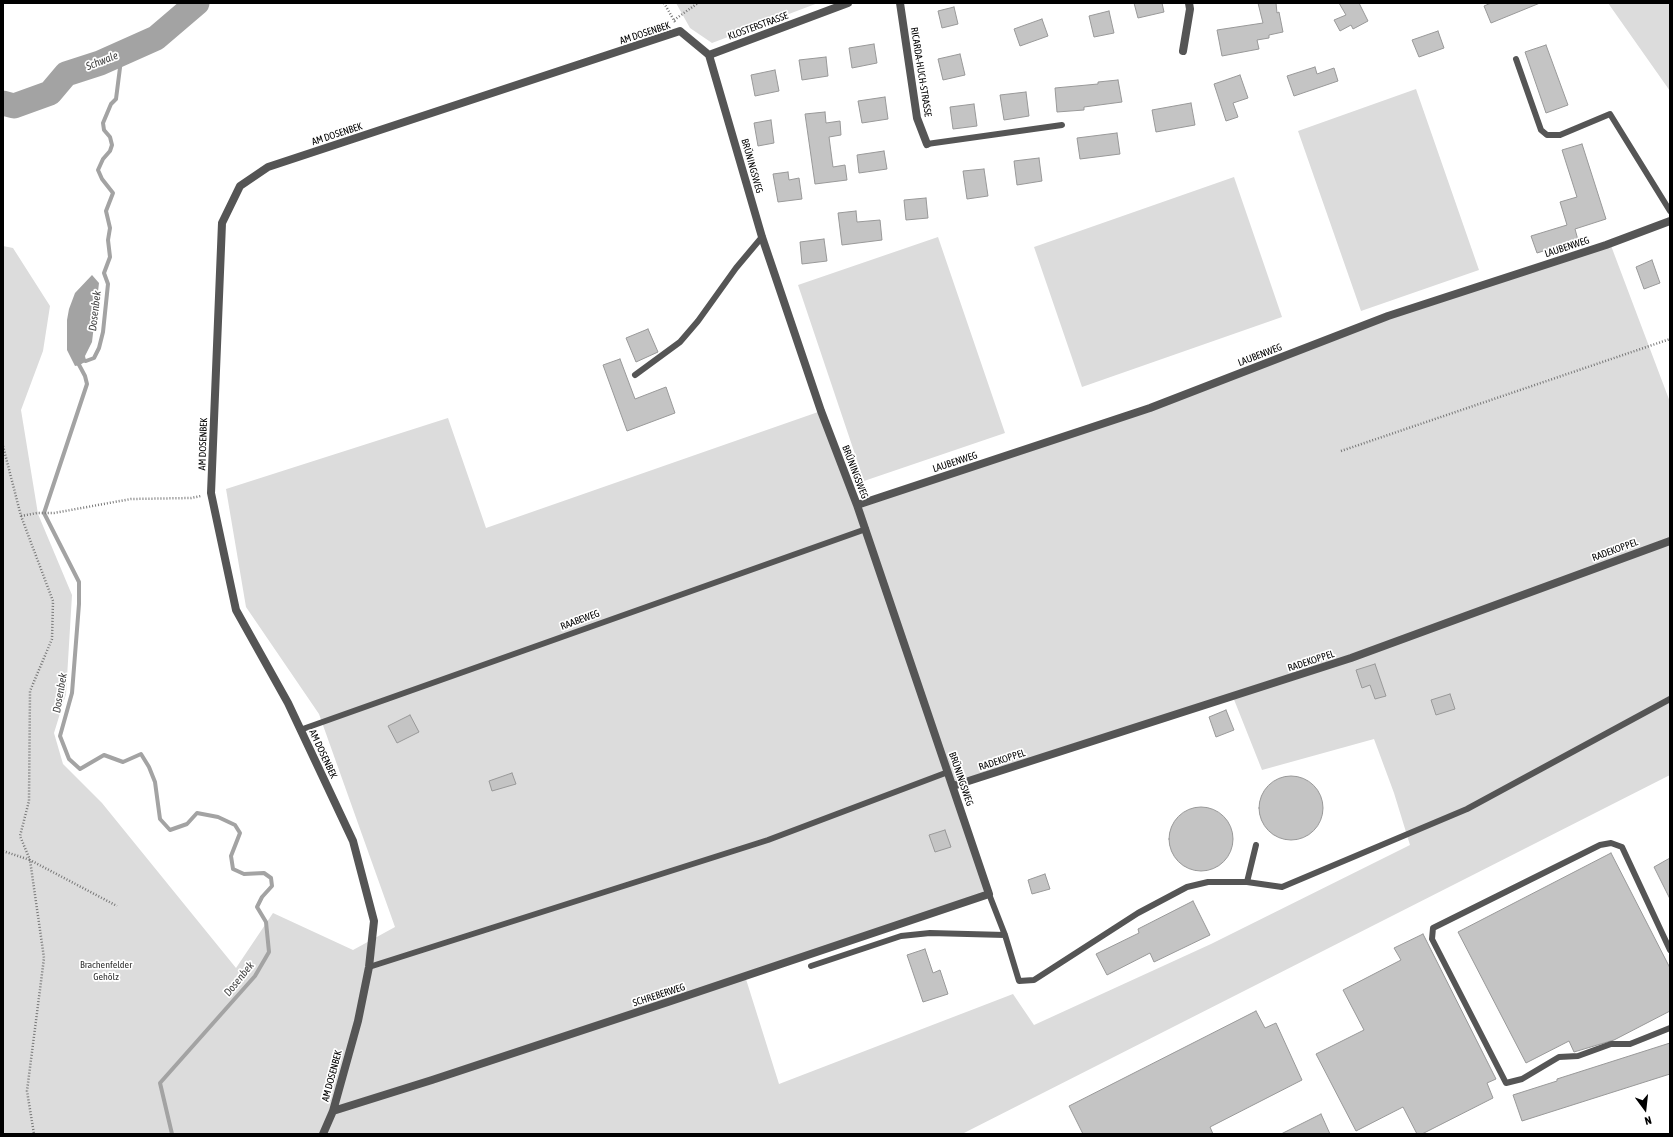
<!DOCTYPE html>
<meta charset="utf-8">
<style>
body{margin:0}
#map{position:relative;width:1673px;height:1137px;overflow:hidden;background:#fff;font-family:"Asap Condensed",sans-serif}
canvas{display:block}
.frame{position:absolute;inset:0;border:4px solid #000;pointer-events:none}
.north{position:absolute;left:1625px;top:1089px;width:40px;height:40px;-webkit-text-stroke:3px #fff;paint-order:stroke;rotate:165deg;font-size:11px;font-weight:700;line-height:16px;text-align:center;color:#000}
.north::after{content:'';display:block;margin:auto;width:14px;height:18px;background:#000;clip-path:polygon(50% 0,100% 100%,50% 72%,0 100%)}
</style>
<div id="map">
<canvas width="1673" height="1137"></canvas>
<div class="frame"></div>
<div class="north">N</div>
</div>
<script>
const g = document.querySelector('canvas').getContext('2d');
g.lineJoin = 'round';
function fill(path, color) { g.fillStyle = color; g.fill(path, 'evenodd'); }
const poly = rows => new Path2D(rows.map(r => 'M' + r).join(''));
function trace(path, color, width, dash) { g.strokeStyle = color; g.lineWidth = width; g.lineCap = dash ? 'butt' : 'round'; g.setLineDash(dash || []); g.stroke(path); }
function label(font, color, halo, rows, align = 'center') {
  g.font = font + ' "Asap Condensed",sans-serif'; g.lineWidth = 3.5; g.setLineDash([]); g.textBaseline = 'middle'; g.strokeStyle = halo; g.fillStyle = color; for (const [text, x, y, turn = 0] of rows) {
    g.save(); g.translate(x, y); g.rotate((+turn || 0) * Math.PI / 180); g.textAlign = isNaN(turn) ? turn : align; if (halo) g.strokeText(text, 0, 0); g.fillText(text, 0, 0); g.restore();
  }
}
fill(poly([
 [676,3,818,3,712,43,690,28],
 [1608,3,1670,3,1670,91],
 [1416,89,1479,270,1361,311,1298,131],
 [1234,177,1282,317,1082,387,1034,247],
 [938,237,1005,433,864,481,798,285],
 [1610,243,1670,402,1670,775,962,1134,3,1134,3,246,13,248,50,306,43,351,21,410,38,514,72,595,66,694,54,733,63,764,102,803,236,968,273,913,353,950,395,927,319,714,246,607,226,489,448,418,486,528,821,411,857,505,1150,408,1388,316],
 [1233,697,1262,770,1374,739,1394,793,1410,845,1211,944,1034,1025,1013,994,779,1084,745,976,989,894,953,786]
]), '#dcdcdc');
fill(poly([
 [92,275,99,283,92,342,85,356,86,361,80,365,75,366,67,350,67,320,69,309,75,293]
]), '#a3a3a3');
trace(poly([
 [82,360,86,361,94,358,99,348,103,332,108,284,104,273,110,257,108,240,110,228,106,211,113,193,102,179,98,170,103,159,110,151,112,145,110,137,104,130,103,123,111,104,116,99,122,52],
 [77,361,85,376,87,384,44,513,79,582,79,604,72,693,60,736,69,759,80,769,104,755,123,762,141,754,149,767,155,782,160,819,170,830,187,824,197,813,218,817,235,825,240,833,231,856,233,869,244,874,264,873,271,878,272,886,262,897,257,907,266,922,269,952,255,976,160,1083,172,1134]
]), '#a3a3a3', 4);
trace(poly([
 [3,103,14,106,50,93,66,74,100,63,156,38,197,3]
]), '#a3a3a3', 25);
const building = poly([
 [1134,3,1162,3,1164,12,1138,18,1134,3],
 [1258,3,1276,3,1277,13,1279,12,1283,32,1269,35,1269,38,1257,40,1259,49,1222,56,1217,30,1263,23,1258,3],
 [1339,3,1359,3,1368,21,1353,29,1351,25,1340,31,1334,20,1346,15,1339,3],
 [1491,3,1540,3,1491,23,1484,6,1491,3],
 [954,7,958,24,942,28,938,11,954,7],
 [1109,11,1114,33,1094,37,1089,16,1109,11],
 [1042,19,1048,36,1020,46,1014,29,1042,19],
 [1438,31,1444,48,1419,57,1412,40,1438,31],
 [874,44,877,63,852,68,849,48,874,44],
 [1546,45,1568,105,1546,113,1525,52,1546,45],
 [960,54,965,75,943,80,938,59,960,54],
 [826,57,828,76,802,80,799,60,826,57],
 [1315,67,1317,74,1334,68,1338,81,1294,96,1287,76,1315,67],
 [775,70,779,91,755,96,751,75,775,70],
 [1240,75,1248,98,1233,103,1238,117,1226,121,1214,84,1240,75],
 [1118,80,1122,102,1084,107,1084,110,1057,112,1055,88,1098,84,1098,82,1118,80],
 [1026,92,1029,116,1004,120,1000,95,1026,92],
 [885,97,888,119,862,123,858,101,885,97],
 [1191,103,1195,125,1156,132,1152,110,1191,103],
 [974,104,977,126,953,129,950,107,974,104],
 [825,112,826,123,840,121,841,135,829,137,833,167,845,165,847,180,815,184,805,114,825,112],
 [771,120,774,143,758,146,754,123,771,120],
 [1117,133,1120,154,1080,159,1077,138,1117,133],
 [1582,144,1606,219,1575,229,1578,240,1537,253,1531,236,1567,225,1560,202,1577,197,1562,150,1582,144],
 [884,151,887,169,859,173,857,155,884,151],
 [1039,158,1042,181,1017,185,1014,161,1039,158],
 [984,169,988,196,967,199,963,171,984,169],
 [788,172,789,180,799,178,802,199,778,202,773,174,788,172],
 [926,198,928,218,906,220,904,200,926,198],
 [856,211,857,222,880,220,882,240,842,245,838,213,856,211],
 [824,239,827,261,802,264,800,242,824,239],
 [1652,260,1660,283,1644,289,1636,267,1652,260],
 [648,329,658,352,636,362,626,338,648,329],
 [620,359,635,399,666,387,675,413,627,431,603,365,620,359],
 [1375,664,1386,696,1375,699,1370,685,1362,688,1356,670,1375,664],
 [1450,694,1455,709,1436,715,1431,700,1450,694],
 [1226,710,1234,730,1216,737,1209,717,1226,710],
 [410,715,419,732,397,743,388,726,410,715],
 [512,773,516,784,492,791,489,781,512,773],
 '1259 808a32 32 0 1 1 64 0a32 32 0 1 1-64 0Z',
 '1169 839a32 32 0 1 1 64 0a32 32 0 1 1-64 0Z',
 [945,830,951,847,935,852,929,835,945,830],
 [1611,853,1670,968,1670,1011,1614,1040,1574,1052,1569,1041,1526,1063,1458,932,1611,853],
 [1670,858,1670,899,1654,867,1670,858],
 [1045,874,1050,889,1032,894,1028,880,1045,874],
 [1193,901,1210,935,1154,962,1150,953,1107,975,1096,954,1139,933,1138,929,1193,901],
 [1423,934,1496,1079,1487,1083,1493,1098,1422,1134,1417,1134,1403,1107,1356,1131,1316,1054,1364,1030,1343,990,1401,960,1394,948,1423,934],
 [925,949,933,973,940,970,948,994,923,1002,907,955,925,949],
 [1256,1011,1265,1028,1276,1023,1302,1080,1210,1127,1213,1134,1083,1134,1069,1106,1256,1011],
 [1670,1043,1670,1074,1522,1121,1513,1095,1557,1081,1557,1079,1670,1043],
 [1321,1114,1330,1134,1281,1134,1321,1114]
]);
fill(building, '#c4c4c4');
trace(building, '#999', 1);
trace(poly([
 [664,3,675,22],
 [674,20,698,3],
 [3,446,21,516,53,601,52,639,30,691,29,801,20,836,30,860,117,906],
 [1341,451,1670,339],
 [21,516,37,513,54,513,131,499,191,498,201,496],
 [3,851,30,860,44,958,27,1091,34,1134]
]), '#777', 2.5, [1, 2]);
trace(poly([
 [1516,59,1541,130,1547,135,1560,135,1610,114,1670,211],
 [927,144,1062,125],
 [635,375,680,342,698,321,736,268,762,237],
 [300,730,866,529],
 [1247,882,1282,887,1467,809,1670,699],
 [989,894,1005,935,1019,981,1034,980,1138,913,1187,887,1208,882,1247,882,1256,845],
 [1670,950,1622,847,1611,843,1600,845,1433,928,1432,939,1506,1083,1522,1079,1559,1057,1578,1056,1611,1044,1630,1044,1670,1028],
 [811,966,901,936,930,933,1005,935],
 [369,967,768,840,948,772]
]), '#555', 6);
trace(poly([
 [900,3,917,118,927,144],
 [1183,51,1190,9,1189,3],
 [709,55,848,3],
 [857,505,1150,408,1388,316,1606,245,1670,221],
 [953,786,1351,658,1670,541],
 [333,1111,432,1080,668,1002,989,894,857,505,821,411,762,237,709,55],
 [323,1134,333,1111,358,1021,369,967,374,921,353,841,288,703,236,610,211,493,222,223,240,186,268,167,680,31,709,55]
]), '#555', 8);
label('10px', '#000', '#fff', [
 ["KLOSTERSTRASSE",758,26,-20],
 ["AM DOSENBEK",645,33,-18],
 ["RICARDA-HUCH-STRASSE",921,72,81],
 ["AM DOSENBEK",337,134,-18],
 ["BRÜNINGSWEG",752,166,74],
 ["LAUBENWEG",1567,247,-18],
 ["LAUBENWEG",1260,355,-21],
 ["AM DOSENBEK",203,444,-88],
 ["LAUBENWEG",955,462,-18],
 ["BRÜNINGSWEG",855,472,69],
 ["RADEKOPPEL",1615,550,-20],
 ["RAABEWEG",580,620,-20],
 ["RADEKOPPEL",1311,661,-18],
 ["AM DOSENBEK",323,754,65],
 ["RADEKOPPEL",1002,760,-18],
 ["BRÜNINGSWEG",961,779,71],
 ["SCHREBERWEG",659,995,-18],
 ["AM DOSENBEK",332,1076,-75]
]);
label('10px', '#333', '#fff', [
 ["Brachenfelder",106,965],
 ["Gehölz",106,977]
]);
label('italic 11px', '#444', '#fff', [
 ["Schwale",102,61,-21],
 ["Dosenbek",95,311,-83],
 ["Dosenbek",60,693,-80],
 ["Dosenbek",239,979,-51]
]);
</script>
